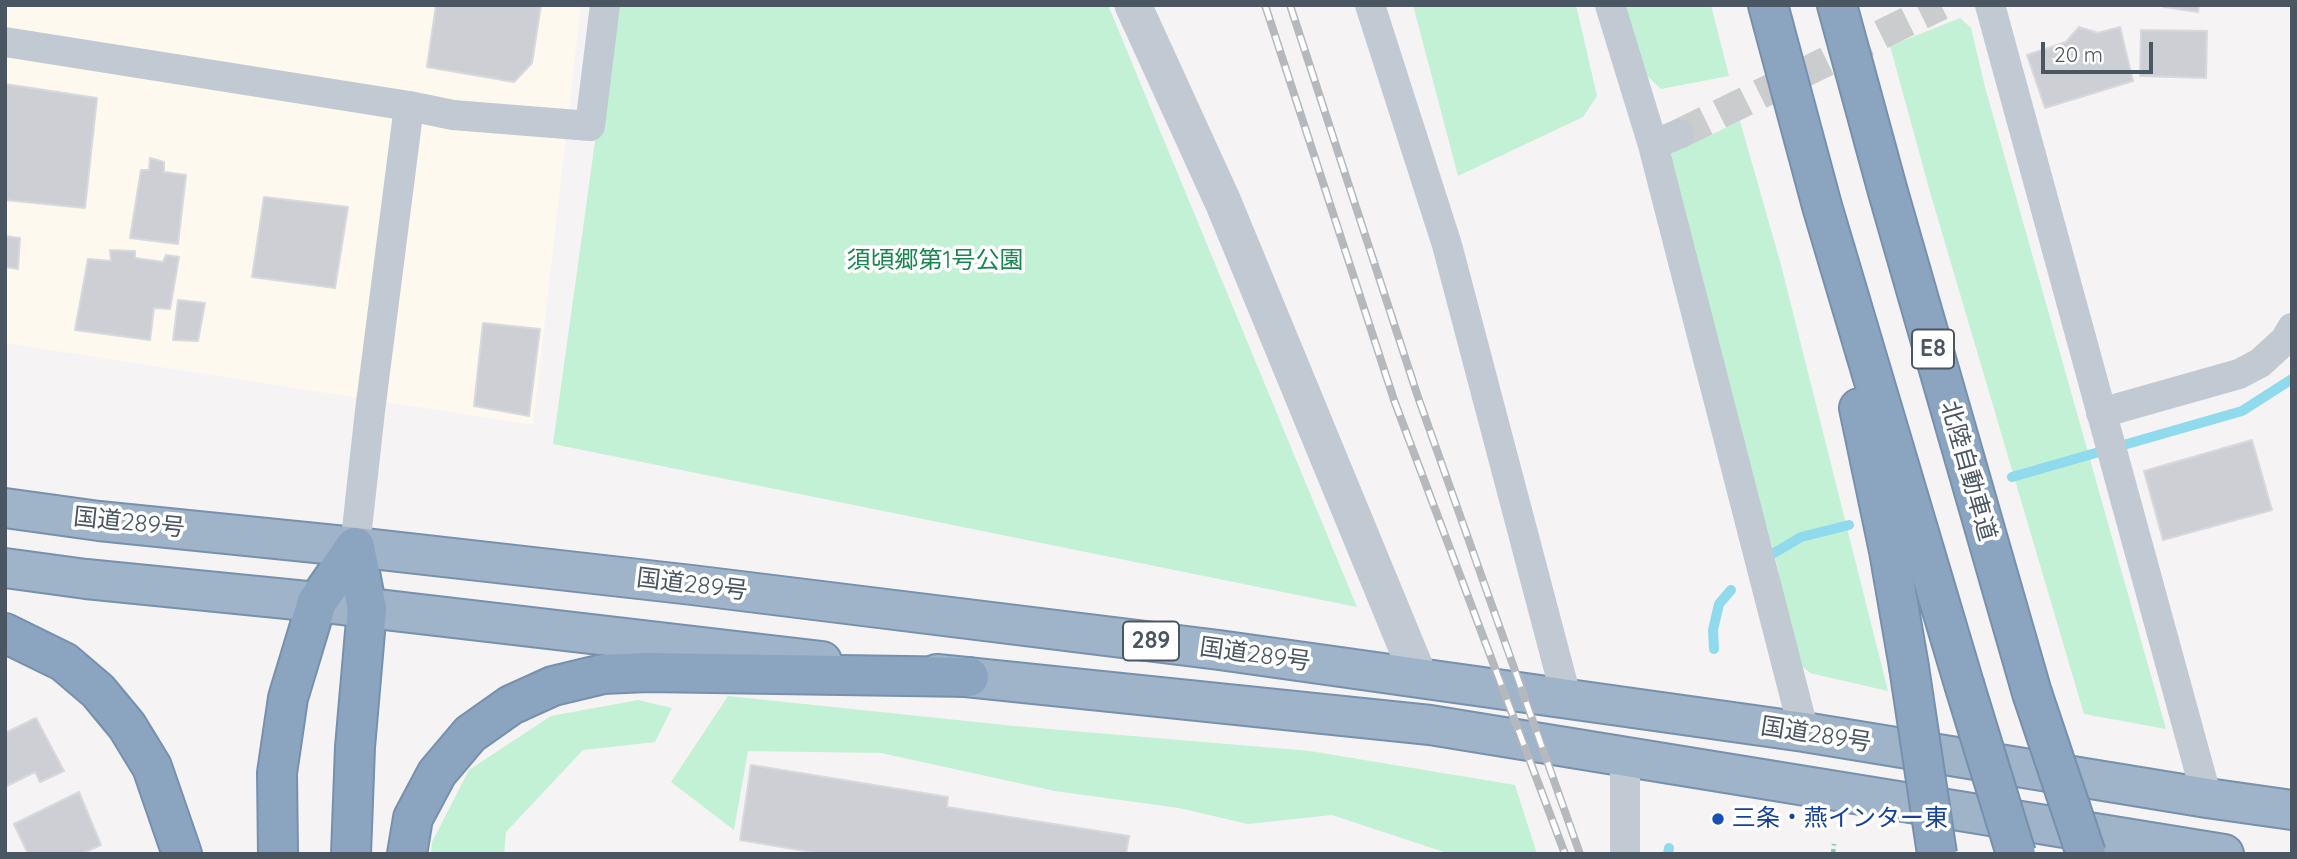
<!DOCTYPE html>
<meta charset="utf-8">
<style>
body{margin:0}
#map{position:relative;width:2297px;height:859px;overflow:hidden;background:#f5f3f3;font-family:Quicksand,sans-serif}
canvas{display:block}
.frame{position:absolute;inset:0;border:7px solid #4a5661;pointer-events:none}
.scale{position:absolute;left:2041px;top:42px;width:112px;height:32px;box-sizing:border-box;border:4px solid #4a5661;border-top:0;padding-left:9px;font-size:21px;line-height:24px;white-space:nowrap;color:#4a5661;-webkit-text-stroke:5px #fff;paint-order:stroke}
</style>
<div id="map">
<canvas width="2297" height="859"></canvas>
<div class="frame"></div>
<div class="scale">20 m</div>
</div>
<script>
const g = document.querySelector('canvas').getContext('2d');
g.lineJoin = 'round';
function fill(path, color) { g.fillStyle = color; g.fill(path, 'evenodd'); }
const poly = rows => new Path2D(rows.map(r => 'M' + r).join(''));
function trace(path, color, width, dash) { g.strokeStyle = color; g.lineWidth = width; g.lineCap = dash ? 'butt' : 'round'; g.setLineDash(dash || []); g.stroke(path); }
function label(font, color, halo, rows, align = 'center') {
  g.font = font + ' Quicksand,"Noto Sans JP",sans-serif'; g.lineWidth = 7; g.setLineDash([]); g.textBaseline = 'middle'; g.strokeStyle = halo; g.fillStyle = color; for (const [text, x, y, turn = 0] of rows) {
    g.save(); g.translate(x, y); g.rotate((+turn || 0) * Math.PI / 180); g.textAlign = isNaN(turn) ? turn : align; if (halo) g.strokeText(text, 0, 0); g.fillText(text, 0, 0); g.restore();
  }
}
fill(poly([
 [5,5,581,5,533,425,5,343]
]), '#fdf9ef');
fill(poly([
 [614,5,1108,5,1357,607,553,444],
 [1413,5,1576,5,1597,96,1583,117,1458,176],
 [1621,5,1711,5,1729,76,1661,89,1639,68],
 [1960,18,1971,28,1985,87,2166,729,2084,714,1930,192,1890,46],
 [1740,121,1781,265,1888,691,1810,673,1791,656,1778,569,1667,156],
 [728,696,1014,726,1310,751,1515,785,1537,854,1450,854,1332,815,1248,824,1179,808,1055,791,881,753,748,751,734,830,671,782],
 [638,700,672,708,655,742,583,750,506,832,504,854,431,854,432,842,469,770,551,716]
]), '#c3f1d5');
trace(poly([
 [2012,477,2242,411,2292,379],
 [1774,553,1801,537,1849,525],
 [1714,649,1713,630,1719,604,1731,590],
 [1668,854,1669,848]
]), '#90daee', 10);
const building = poly([
 [436,5,541,5,532,63,514,82,427,67,436,5],
 [2164,5,2199,5,2198,12,2164,7,2164,5],
 [2079,27,2098,33,2120,27,2133,81,2045,108,2027,55,2066,42,2079,27],
 [2141,30,2207,31,2206,78,2140,76,2141,30],
 [5,84,97,98,85,208,5,200,5,84],
 [150,158,164,162,164,172,186,175,178,244,130,238,141,170,149,170,150,158],
 [264,197,348,207,335,288,252,277,264,197],
 [5,236,20,238,18,269,5,267,5,236],
 [110,250,135,251,135,258,163,262,166,255,179,257,170,309,154,308,150,340,75,330,88,259,111,261,110,250],
 [178,300,205,303,198,341,173,340,178,300],
 [483,323,540,329,529,416,474,406,483,323],
 [2252,440,2272,510,2163,540,2144,471,2252,440],
 [36,718,64,771,40,782,35,772,5,787,5,733,36,718],
 [751,765,948,797,947,807,1129,836,1126,854,823,854,740,840,751,765],
 [79,792,101,845,81,854,28,854,14,824,79,792]
]);
fill(building, '#cdcfd5');
trace(building, '#d7d9de', 2);
trace(poly([
 [1679,134,1941,5]
]), '#caccce', 30, [30, 15]);
const trunk = poly([
 [5,508,99,521,355,547,692,585,1219,650,1804,732,2207,798,2292,810],
 [5,568,86,579,317,602,822,661],
 [937,674,1430,725,2224,854]
]);
const motorway = poly([
 [1768,5,1822,206,1964,684],
 [1837,5,1888,192,2032,693],
 [1859,408,1889,551,1909,667],
 [5,633,64,662,98,691,127,726,152,767,182,854],
 [278,854,277,773,288,698,317,602,355,547],
 [351,854,355,747,367,609,355,547],
 [407,854,413,818,437,773,470,734,511,705,553,686,603,674,648,672,969,677]
]);
trace(trunk, '#7690ad', 42);
trace(motorway, '#7690ad', 42);
trace(poly([
 [1833,854,1834,844]
]), '#7ad0a6', 4.5, [5, 3.5]);
trace(poly([
 [1370,5,1447,245,1567,700],
 [1610,5,1653,145,1804,732],
 [1990,5,2207,798],
 [5,42,409,106,453,115,590,126,605,5],
 [1653,145,1679,134],
 [2101,413,2239,374,2260,363,2285,340,2292,328],
 [355,547,370,411,409,106],
 [1625,758,1625,854]
]), '#c1cad2', 30);
trace(poly([
 [1133,5,1223,202,1419,677]
]), '#c1cad2', 37);
trace(trunk, '#9fb4c9', 38);
trace(motorway, '#8ba5c1', 38);
const rail = poly([
 [1265,5,1394,400,1565,854],
 [1290,5,1418,397,1580,854]
]);
trace(rail, '#b5b8bd', 8);
trace(rail, '#fff', 5, [16]);
const motorwayBridge = poly([
 [1909,667,1937,854],
 [1964,684,2016,854],
 [2032,693,2086,854]
]);
trace(motorwayBridge, '#7690ad', 42, []);
trace(motorwayBridge, '#8ba5c1', 38);
for (const [x, y, r, color] of [
 [1718,819,7,"#1a4fb4"]
]) { const dot = new Path2D(); dot.arc(x, y, r, 0, 2 * Math.PI); g.fillStyle = color; g.fill(dot); trace(dot, '#fff', 2.5); }
for (const [x, y, w] of [
 [1933,349,42],
 [1151,641,56]
]) { const box = new Path2D(); box.roundRect(x - w / 2, y - 19.5, w, 39, 5); g.fillStyle = '#fff'; g.fill(box); trace(box, '#4a5661', 2); }
label('bold 23px', '#4a5661', null, [
 ["E8",1933,349],
 ["289",1151,641]
]);
label('24px', '#17864f', '#fff', [
 ["須頃郷第1号公園",935,261]
]);
label('24px', '#4a5661', '#fff', [
 ["北陸自動車道",1968,471,74],
 ["国道289号",129,523,6],
 ["国道289号",692,585,7],
 ["国道289号",1255,655,8],
 ["国道289号",1816,735,9]
]);
label('24px', '#164399', '#fff', [
 ["三条・燕インター東",1732,819]
], 'left');
</script>
